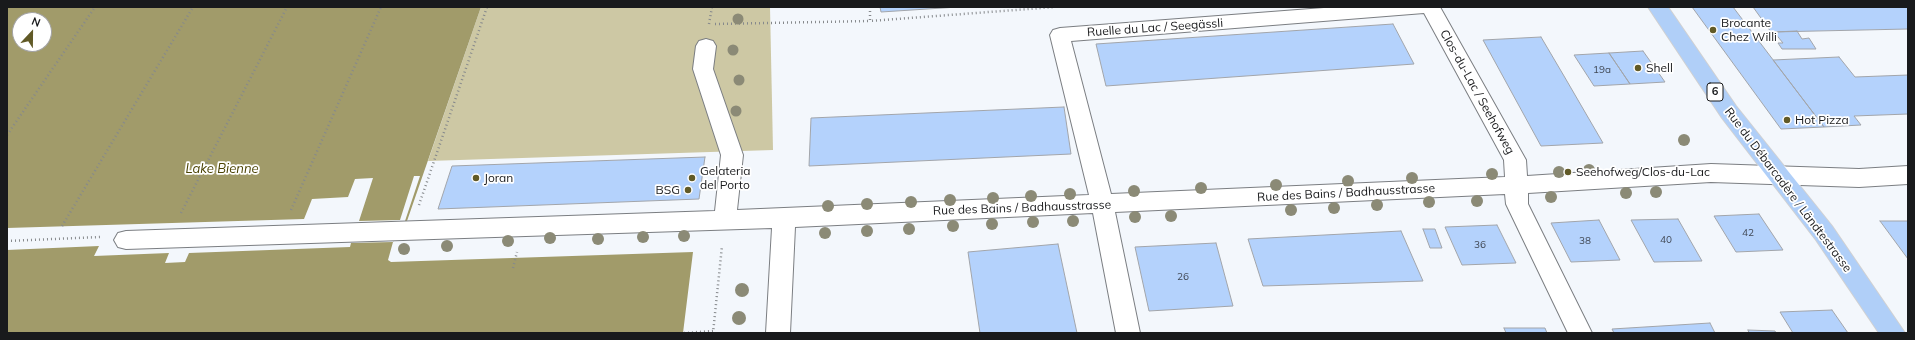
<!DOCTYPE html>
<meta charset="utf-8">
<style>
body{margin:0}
#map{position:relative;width:1915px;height:340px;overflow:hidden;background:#f3f7fc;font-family:Mulish,sans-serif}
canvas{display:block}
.frame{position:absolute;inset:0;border:8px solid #191a1c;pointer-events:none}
.north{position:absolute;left:12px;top:12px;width:40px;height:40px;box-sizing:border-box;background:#fff;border:1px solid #a3a3a4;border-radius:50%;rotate:22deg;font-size:11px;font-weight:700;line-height:16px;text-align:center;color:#191a1c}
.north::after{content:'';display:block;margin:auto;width:14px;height:18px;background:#615a27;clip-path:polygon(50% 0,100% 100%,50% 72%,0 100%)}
</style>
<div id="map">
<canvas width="1915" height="340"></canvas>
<div class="frame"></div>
<div class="north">N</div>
</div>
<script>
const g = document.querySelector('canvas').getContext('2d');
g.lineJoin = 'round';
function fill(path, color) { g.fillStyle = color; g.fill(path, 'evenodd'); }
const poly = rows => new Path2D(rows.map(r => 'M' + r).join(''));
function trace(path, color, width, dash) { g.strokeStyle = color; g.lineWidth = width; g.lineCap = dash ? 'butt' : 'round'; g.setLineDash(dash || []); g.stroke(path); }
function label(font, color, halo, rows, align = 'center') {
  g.font = font + ' Mulish,sans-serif'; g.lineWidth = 3.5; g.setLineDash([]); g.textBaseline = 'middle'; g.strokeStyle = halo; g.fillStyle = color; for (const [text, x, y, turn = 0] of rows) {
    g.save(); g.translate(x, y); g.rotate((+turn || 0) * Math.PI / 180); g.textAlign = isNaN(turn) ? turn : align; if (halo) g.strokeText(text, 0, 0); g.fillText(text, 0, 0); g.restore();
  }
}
fill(poly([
 [481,7,770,7,773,150,428,161]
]), '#cdc8a4');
fill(poly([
 [7,7,481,7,407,221,393,242,388,260,391,262,693,252,683,333,7,333],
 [20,20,44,20,44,44,20,44]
]), '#a19b6a');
fill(poly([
 [414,176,420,176,405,221,407,221,393,242,351,243,350,247,189,253,185,262,165,263,169,253,94,256,99,246,7,250,7,228,304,219,312,199,348,197,355,179,373,178,359,221,400,220]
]), '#f3f7fc');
const building = poly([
 [880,7,958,7,881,12,880,7],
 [1692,7,1733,7,1824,127,1781,129,1692,7],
 [1753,7,1908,7,1908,29,1771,32,1753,7],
 [1393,24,1414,64,1106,86,1096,44,1393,24],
 [1797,31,1802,39,1809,38,1816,49,1782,49,1778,43,1783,43,1774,32,1797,31],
 [1541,37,1564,76,1603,143,1541,146,1483,40,1541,37],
 [1643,51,1665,82,1630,84,1609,53,1643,51],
 [1609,53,1630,84,1594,86,1574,55,1609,53],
 [1839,57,1855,77,1908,75,1908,114,1854,116,1861,125,1824,127,1773,60,1839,57],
 [1064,107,1071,154,809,166,811,118,1064,107],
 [705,157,699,199,438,209,452,166,705,157],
 [1759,214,1783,250,1736,252,1714,216,1759,214],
 [1678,219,1702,261,1654,262,1631,220,1678,219],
 [1599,220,1620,260,1571,262,1551,223,1599,220],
 [1880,221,1908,221,1908,259,1880,221],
 [1497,225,1516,263,1462,265,1445,227,1497,225],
 [1423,229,1435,229,1442,248,1430,248,1423,229],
 [1401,231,1423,281,1263,286,1248,239,1401,231],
 [1216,243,1233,306,1149,311,1135,247,1216,243],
 [1058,244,1077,333,980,333,968,252,1058,244],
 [1832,310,1848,333,1793,333,1780,312,1832,310],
 [1710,323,1715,333,1614,333,1612,329,1710,323],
 [1504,328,1545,328,1547,333,1506,333,1504,328],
 [1748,330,1775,331,1776,333,1749,333,1748,330]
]);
fill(building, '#b4d2fc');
trace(building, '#a2a5aa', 1);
const minor = poly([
 [1337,7,1440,7,1526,160,1527,176,1711,164,1859,169,1908,166,1908,184,1859,187,1711,182,1528,193,1528,204,1592,333,1568,333,1506,204,1505,194,1115,212,1140,333,1116,333,1093,213,795,227,790,333,766,333,772,228,126,249,118,247,114,240,118,233,126,231,715,211,721,155,693,69,696,46,699,41,706,39,713,41,716,46,713,69,743,155,737,210,1089,195,1050,35,1053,30,1060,28,1337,7],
 [1424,13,1504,160,1505,177,1111,194,1071,41,1424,13]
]);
const major = poly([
 [1648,7,1668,7,1736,106,1832,226,1905,333,1879,333,1816,240,1722,118,1648,7]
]);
trace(minor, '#7b7e82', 2);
trace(major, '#d1d1d2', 2);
trace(poly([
 [870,7,870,21,1055,7],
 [709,24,712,7],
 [715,24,870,21],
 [7,135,95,7],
 [419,205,487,7],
 [291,210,381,7],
 [181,213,287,7],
 [62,226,193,7],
 [7,241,100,237],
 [513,268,517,252],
 [684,333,713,331],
 [713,333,722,246]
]), '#86898c', 2.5, [1, 3]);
fill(minor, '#fff');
fill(major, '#b0cff8');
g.fillStyle = '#8b8a76';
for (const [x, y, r] of [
 [738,19,5.5],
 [733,50,5.5],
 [739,80,5.5],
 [736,111,5.5],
 [1684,140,6],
 [1589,170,6],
 [1559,172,6],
 [1492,174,6],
 [1412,178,6],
 [1348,181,6],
 [1276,185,6],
 [1201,188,6],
 [1134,191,6],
 [1656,192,6],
 [1626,193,6],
 [1070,194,6],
 [1031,196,6],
 [1551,197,6],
 [993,198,6],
 [950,200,6],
 [1477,201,6],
 [911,202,6],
 [1429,202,6],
 [867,204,6],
 [1377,205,6],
 [828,206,6],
 [1334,208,6],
 [1291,210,6],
 [1171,216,6],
 [1135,217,6],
 [1073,221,6],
 [1033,222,6],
 [992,224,6],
 [953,226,6],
 [909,229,6],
 [867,231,6],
 [825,233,6],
 [684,236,6],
 [643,237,6],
 [550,238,6],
 [598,239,6],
 [508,241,6],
 [447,246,6],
 [404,249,6],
 [742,290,7],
 [739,318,7]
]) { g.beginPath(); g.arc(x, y, r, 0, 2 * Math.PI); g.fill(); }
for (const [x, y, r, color] of [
 [1713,30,4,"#615a27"],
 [1638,68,4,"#615a27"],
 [1787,120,4,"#615a27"],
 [1568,172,4,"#615a27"],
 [476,178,4,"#615a27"],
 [692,178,4,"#615a27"],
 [688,190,4,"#615a27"]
]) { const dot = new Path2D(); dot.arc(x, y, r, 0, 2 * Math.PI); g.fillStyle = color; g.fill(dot); trace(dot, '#fff', 1.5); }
label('10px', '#404854', null, [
 ["19a",1602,70],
 ["42",1748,233],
 ["40",1666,240],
 ["38",1585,241],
 ["36",1480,245],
 ["26",1183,277]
]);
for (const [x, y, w] of [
 [1715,92,16]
]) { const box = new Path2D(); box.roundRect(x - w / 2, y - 9, w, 18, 3); g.fillStyle = '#fff'; g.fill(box); trace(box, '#191a1c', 1); }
label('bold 11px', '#191a1c', null, [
 ["6",1715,92]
]);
label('12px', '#191a1c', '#fff', [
 ["Brocante",1721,23],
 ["Chez Willi",1721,37],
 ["Shell",1646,68],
 ["Hot Pizza",1795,120],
 ["Gelateria",700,171],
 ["del Porto",700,185],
 ["Seehofweg/Clos-du-Lac",1576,172],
 ["Joran",484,178],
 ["BSG",680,190,"right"]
], 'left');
label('12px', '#191a1c', '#fff', [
 ["Ruelle du Lac / Seegässli",1155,28,-4],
 ["Clos-du-Lac / Seehofweg",1477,92,61],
 ["Rue du Débarcadère / Ländtestrasse",1788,190,53],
 ["Rue des Bains / Badhausstrasse",1346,193,-3],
 ["Rue des Bains / Badhausstrasse",1022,208,-2]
]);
label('italic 13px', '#4b4303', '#fff', [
 ["Lake Bienne",222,169]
]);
</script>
